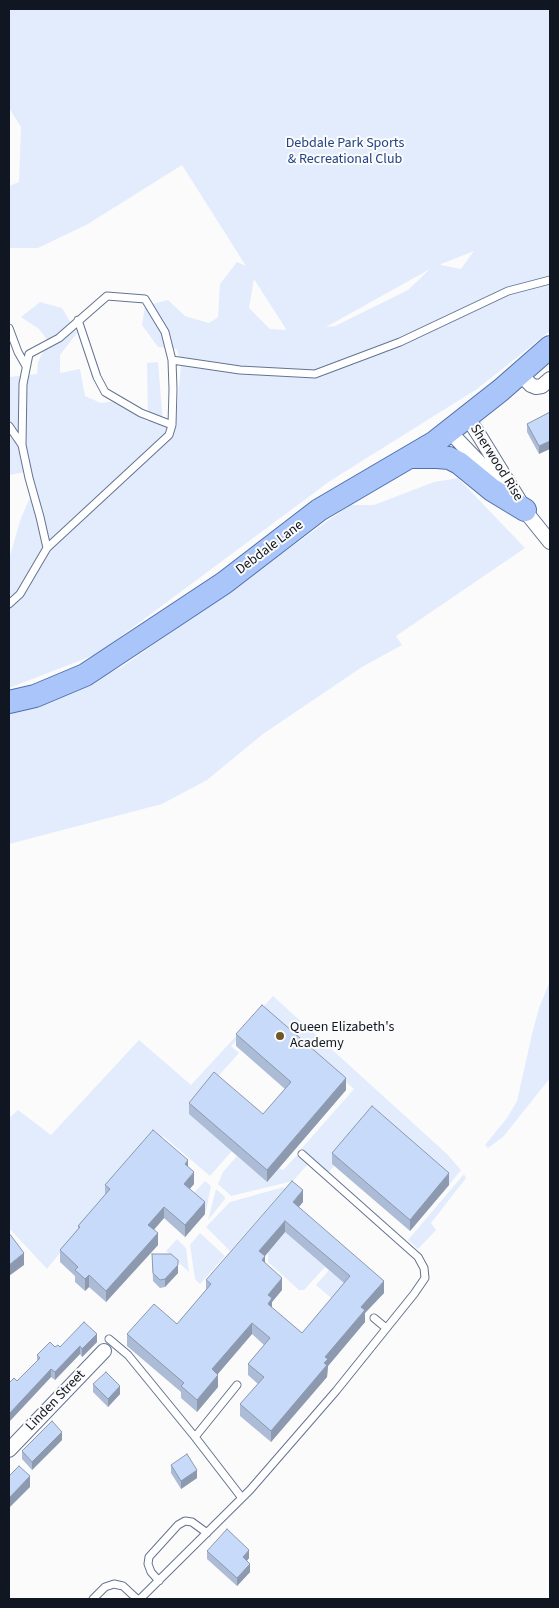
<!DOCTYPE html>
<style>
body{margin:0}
#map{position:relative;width:559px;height:1608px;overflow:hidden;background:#fbfbfb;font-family:"Source Sans 3",sans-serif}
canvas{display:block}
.frame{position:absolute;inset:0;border:10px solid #111722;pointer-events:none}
</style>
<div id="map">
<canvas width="559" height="1608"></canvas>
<div class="frame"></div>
</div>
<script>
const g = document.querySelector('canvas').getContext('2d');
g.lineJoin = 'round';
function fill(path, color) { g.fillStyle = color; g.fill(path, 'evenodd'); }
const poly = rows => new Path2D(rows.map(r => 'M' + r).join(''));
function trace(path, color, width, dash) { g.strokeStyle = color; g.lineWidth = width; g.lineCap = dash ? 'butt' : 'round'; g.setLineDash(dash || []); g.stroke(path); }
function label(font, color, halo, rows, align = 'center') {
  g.font = font + ' "Source Sans 3",sans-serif'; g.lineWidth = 4; g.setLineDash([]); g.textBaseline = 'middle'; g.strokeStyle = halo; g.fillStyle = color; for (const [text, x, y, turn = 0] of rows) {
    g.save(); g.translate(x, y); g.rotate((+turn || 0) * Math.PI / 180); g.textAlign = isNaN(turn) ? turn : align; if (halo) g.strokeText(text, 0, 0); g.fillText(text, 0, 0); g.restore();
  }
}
fill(poly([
 [9,9,550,9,550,331,477,389,330,481,97,654,9,688,9,559,21,518,32,493,31,471,9,475,9,377,37,374,38,362,48,341,39,329,21,317,40,302,62,308,77,333,60,355,60,373,80,369,85,396,101,403,116,401,131,412,148,422,147,363,158,362,163,423,176,420,181,365,177,349,158,347,142,325,145,306,168,300,185,316,209,323,218,317,220,284,237,262,246,266,182,165,88,224,38,248,9,248,9,186,19,182,21,127,9,108],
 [474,251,461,269,441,265,441,264],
 [430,269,408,290,335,326,326,327],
 [254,279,286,329,285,330,270,329,249,308],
 [458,478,525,548,396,636,402,645,362,667,263,734,207,780,162,804,9,844,9,711,52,698,122,667,350,505,374,505,434,482],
 [550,981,550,1078,503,1137,488,1148,485,1145,507,1118,517,1101,533,1030,539,1008],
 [273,996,447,1154,461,1170,449,1185,417,1158,332,1164,334,1166,328,1173,301,1149,354,1089,334,1072,238,1039,231,1046,239,1053,213,1082,232,1151,210,1176,163,1136,105,1197,47,1269,9,1228,9,1118,18,1110,51,1135,139,1040,191,1085],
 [297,1155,308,1164,293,1181,231,1196,218,1184,223,1172,237,1156,267,1182,279,1168,283,1170],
 [464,1174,466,1178,431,1223,436,1230,418,1249,408,1240],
 [205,1181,211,1186,206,1211,203,1213,188,1199],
 [284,1187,285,1188,230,1251,206,1227,230,1202],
 [216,1189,225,1197,225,1199,208,1220],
 [285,1232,325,1267,304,1290,299,1290,268,1262,268,1252],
 [200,1233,225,1256,200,1284,195,1279,190,1245],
 [177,1239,186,1248,189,1272,166,1251],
 [329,1270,350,1288,337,1303,316,1285]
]), '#e3ecfd');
const service = poly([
 [78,320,97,377,105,392,141,413,172,425],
 [9,328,18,352,26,366],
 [9,426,22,445,29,478,40,517,47,548],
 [22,445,23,384,29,354,59,338,107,296,145,299,165,332,172,360],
 [9,604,20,594,47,548,169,435,172,425,173,389,172,360,240,370,315,374,400,342,508,291,550,280],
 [374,1318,386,1328],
 [109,1339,128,1355,195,1437,242,1498],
 [195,1437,237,1385],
 [159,1581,151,1572,148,1564,149,1557,178,1525,185,1521,192,1522,207,1533],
 [93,1599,105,1587,114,1584,123,1586,137,1599],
 [140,1599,250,1490,336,1391,414,1294,425,1278,424,1268,418,1257,302,1154]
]);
const minor = poly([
 [519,373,531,385,536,387,542,386,550,379],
 [467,417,479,435,522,505],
 [449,431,499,483],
 [521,506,550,542],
 [9,1450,104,1351]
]);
const primary = poly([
 [410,457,437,457,449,458,459,463,492,490,525,510],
 [9,702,35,696,85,675,224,583,319,510,435,442,501,390,550,347]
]);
trace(service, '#647490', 9);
trace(minor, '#647490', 16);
trace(primary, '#4f6fac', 24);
trace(service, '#fff', 7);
trace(minor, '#fff', 14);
trace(primary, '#a9c5fa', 22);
fill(poly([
 [550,412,539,454,527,432,527,424],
 [236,1034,346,1090,267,1182,189,1114,189,1103,263,1114,285,1089,236,1046],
 [332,1153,449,1185,410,1231,332,1164],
 [188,1167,194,1184,189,1189,205,1214,185,1237,164,1218,154,1230,158,1245,106,1302,89,1287,85,1291,75,1282,75,1276,60,1262,60,1250,78,1229,78,1226,105,1195,105,1185],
 [303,1202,298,1207,384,1293,365,1313,365,1322,328,1366,327,1377,271,1442,240,1416,240,1404,258,1384,248,1375,248,1364,264,1345,252,1334,217,1374,218,1387,197,1412,181,1398,181,1392,127,1346,127,1334,177,1324,206,1290,206,1280],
 [285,1232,344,1283,302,1333,272,1308,272,1302,282,1290,265,1263,265,1256],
 [152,1254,178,1273,165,1287,160,1288,153,1281],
 [97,1342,82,1357,80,1354,55,1380,51,1377,9,1422,9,1383,17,1381,37,1361,37,1355,55,1347],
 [93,1384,120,1394,108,1407,93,1392],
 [62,1440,32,1470,22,1459,22,1451],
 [171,1465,197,1478,181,1489,171,1473],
 [207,1551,249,1558,247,1561,250,1572,237,1586,207,1559]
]), '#acbbd6');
fill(poly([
 [550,441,550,449,539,454,539,446],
 [346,1078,346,1090,267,1182,267,1170],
 [188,1160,188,1172,185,1164],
 [194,1172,194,1184,184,1196,184,1184],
 [449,1173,449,1185,410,1231,410,1220],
 [303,1190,303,1202,293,1214,293,1202],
 [205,1202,205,1214,185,1237,185,1225],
 [164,1207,164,1218,148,1236,148,1225],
 [285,1221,285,1232,259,1263,259,1251],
 [158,1233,158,1245,106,1302,106,1291],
 [24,1253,24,1265,9,1276,9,1265],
 [265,1256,265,1268,262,1260],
 [178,1265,178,1273,165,1287,165,1279],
 [89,1275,89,1287,85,1291,85,1279],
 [282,1278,282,1290,272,1302,272,1310,268,1304,268,1295],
 [384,1281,384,1293,365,1313,365,1322,328,1366,327,1377,271,1442,271,1431,361,1307],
 [252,1323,252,1334,212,1381,212,1369],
 [97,1334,97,1342,82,1357,82,1349],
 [80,1346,80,1354,55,1380,55,1372],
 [51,1369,51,1377,9,1422,9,1414],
 [218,1375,218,1387,197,1412,197,1400],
 [120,1386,120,1394,108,1407,108,1399],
 [62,1432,62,1440,32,1470,32,1462],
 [197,1470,197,1478,181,1489,181,1481],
 [30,1476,30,1487,10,1507,10,1512,9,1513,9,1498],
 [249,1550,249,1558,243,1565,243,1557],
 [250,1564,250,1572,237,1586,237,1578]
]), '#8c99ae');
const building = poly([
 [550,412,550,441,539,446,527,424,550,412],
 [262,1005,346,1078,267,1170,189,1103,214,1072,263,1114,291,1082,236,1034,262,1005],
 [372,1106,449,1173,410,1220,332,1153,372,1106],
 [153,1130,188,1160,185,1164,194,1172,184,1184,205,1202,185,1225,164,1207,148,1225,158,1233,106,1291,89,1275,85,1279,75,1270,78,1267,60,1250,80,1227,78,1226,110,1189,105,1185,153,1130],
 [292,1181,303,1190,293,1202,384,1281,361,1307,365,1310,325,1357,328,1359,324,1363,327,1365,271,1431,240,1404,264,1377,248,1364,270,1338,252,1323,212,1369,218,1375,197,1400,181,1386,184,1383,127,1334,154,1304,177,1324,211,1284,206,1280,292,1181],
 [285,1221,350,1276,302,1333,268,1304,272,1298,268,1295,282,1278,262,1260,265,1256,259,1251,285,1221],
 [9,1233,24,1253,9,1265,9,1233],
 [152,1254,171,1254,178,1260,178,1265,165,1279,160,1280,153,1273,152,1254],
 [84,1322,97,1334,82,1349,80,1346,55,1372,51,1369,9,1414,9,1383,14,1378,17,1381,40,1358,37,1355,50,1342,55,1347,58,1345,60,1347,84,1322],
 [106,1372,120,1386,108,1399,93,1384,106,1372],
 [52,1421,62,1432,32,1462,22,1451,52,1421],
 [187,1454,197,1470,181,1481,171,1465,187,1454],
 [19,1466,30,1476,9,1498,9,1476,19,1466],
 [227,1529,249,1550,243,1557,250,1564,237,1578,207,1551,227,1529]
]);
fill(building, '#c8daf9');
trace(building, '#8c99ae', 1);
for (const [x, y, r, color] of [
 [280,1036,5,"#705728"]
]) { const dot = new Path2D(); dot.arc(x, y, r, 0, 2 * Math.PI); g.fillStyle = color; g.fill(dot); trace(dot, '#fbfbfb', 2); }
label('14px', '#224485', '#fbfbfb', [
 ["Debdale Park Sports",345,144],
 ["& Recreational Club",345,160]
]);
label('14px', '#111722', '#fbfbfb', [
 ["Sherwood Rise",496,463,58],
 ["Debdale Lane",270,548,-37],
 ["Linden Street",56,1401,-46]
]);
label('14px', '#111722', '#fbfbfb', [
 ["Queen Elizabeth's",290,1028],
 ["Academy",290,1044]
], 'left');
</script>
